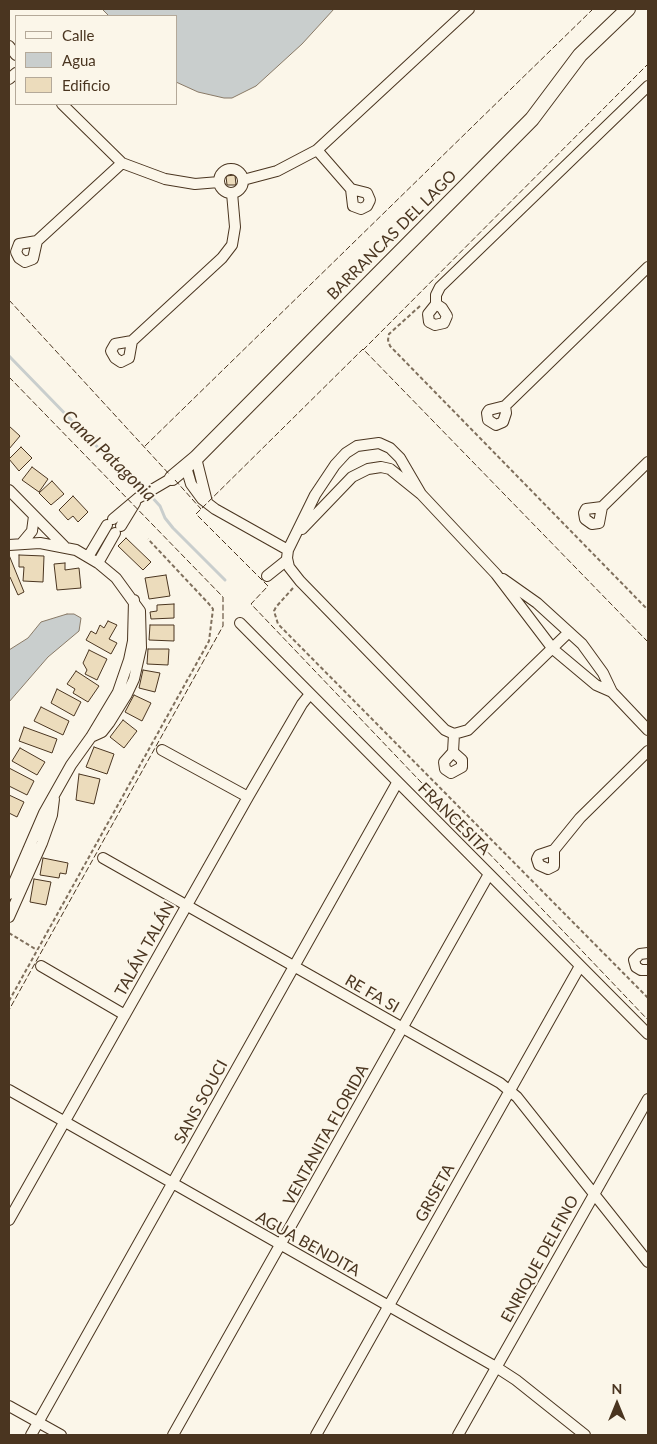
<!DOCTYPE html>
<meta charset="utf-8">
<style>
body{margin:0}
#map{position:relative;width:657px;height:1444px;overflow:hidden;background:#fbf6e9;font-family:Lato,sans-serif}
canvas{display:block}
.frame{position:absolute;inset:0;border:10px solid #4a3520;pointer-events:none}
.legend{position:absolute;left:15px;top:15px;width:162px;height:90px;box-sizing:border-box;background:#fbf6e9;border:1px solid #b4a999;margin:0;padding:6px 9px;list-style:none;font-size:15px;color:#4a3520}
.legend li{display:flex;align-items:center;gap:10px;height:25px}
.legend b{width:25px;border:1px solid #b4a999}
.north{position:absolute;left:592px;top:1379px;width:50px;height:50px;-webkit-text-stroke:4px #fbf6e9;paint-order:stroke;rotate:0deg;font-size:14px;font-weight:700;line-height:20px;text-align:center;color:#4a3520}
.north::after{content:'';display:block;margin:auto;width:18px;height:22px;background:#4a3520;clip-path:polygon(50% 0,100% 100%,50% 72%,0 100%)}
</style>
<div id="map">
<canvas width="657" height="1444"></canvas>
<div class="frame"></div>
<ul class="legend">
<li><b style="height:6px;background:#fbf6e9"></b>Calle</li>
<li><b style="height:14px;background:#c9cecd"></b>Agua</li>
<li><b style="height:14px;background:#ecdcbc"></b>Edificio</li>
</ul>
<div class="north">N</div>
</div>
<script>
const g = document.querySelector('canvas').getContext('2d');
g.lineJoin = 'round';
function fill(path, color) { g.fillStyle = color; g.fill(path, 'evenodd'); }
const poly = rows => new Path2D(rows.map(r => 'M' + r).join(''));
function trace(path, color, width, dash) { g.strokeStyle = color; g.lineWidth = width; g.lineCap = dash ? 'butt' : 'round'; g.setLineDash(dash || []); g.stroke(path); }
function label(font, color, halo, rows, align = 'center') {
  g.font = font + ' Lato,sans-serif'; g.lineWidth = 4; g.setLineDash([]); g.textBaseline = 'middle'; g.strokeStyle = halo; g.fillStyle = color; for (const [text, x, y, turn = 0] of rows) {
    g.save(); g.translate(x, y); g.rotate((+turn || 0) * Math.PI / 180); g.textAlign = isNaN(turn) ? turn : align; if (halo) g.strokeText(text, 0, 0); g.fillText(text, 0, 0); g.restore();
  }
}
const water = poly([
 [102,9,334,9,302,44,256,86,232,98,224,98,198,92,176,82,176,16,109,16,102,9],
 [67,614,74,614,81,618,79,631,48,657,9,702,9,650,28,638,41,622,67,614]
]);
fill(water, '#c9cecd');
trace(water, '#887966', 1);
trace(poly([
 [9,356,112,462,139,483,160,506,165,518,173,528,225,580]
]), '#c9cecd', 3);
const building = poly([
 [235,175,236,185,227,185,226,176,235,175],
 [9,426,20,436,9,449,9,426],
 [21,447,32,458,19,471,9,459,21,447],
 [32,467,48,479,39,492,22,480,32,467],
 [52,481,64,494,51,505,39,493,52,481],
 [73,496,88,512,78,522,73,516,68,520,59,510,73,496],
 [126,538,151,562,143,570,118,546,126,538],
 [9,555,24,592,18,595,10,577,9,578,9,555],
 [19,555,44,556,43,582,23,581,24,567,19,567,19,555],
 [65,563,65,570,79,568,81,588,57,590,54,564,65,563],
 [166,575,170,596,149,599,145,578,166,575],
 [174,604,174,618,151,619,150,612,157,611,157,605,174,604],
 [108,621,117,625,109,639,117,643,111,654,86,640,91,631,96,634,100,625,104,628,108,621],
 [150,625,174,625,174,641,149,640,150,625],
 [148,649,169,649,168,665,147,664,148,649],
 [89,650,107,659,97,680,85,674,87,670,83,663,89,650],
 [143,670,160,673,155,692,139,688,143,670],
 [76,671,99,686,88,702,73,693,75,689,67,684,76,671],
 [57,689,81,702,74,716,51,703,57,689],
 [134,695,151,703,142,721,125,712,134,695],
 [41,707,69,721,63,735,34,721,41,707],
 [123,720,137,731,124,748,110,737,123,720],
 [24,727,57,739,52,753,19,741,24,727],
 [94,747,114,754,107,774,86,767,94,747],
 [20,748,45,762,37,775,12,761,20,748],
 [9,768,34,781,27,795,9,786,9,768],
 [79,774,100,779,94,804,76,800,79,774],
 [9,795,24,802,17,817,9,813,9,795],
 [43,858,68,863,66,874,60,873,59,878,40,875,43,858],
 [34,879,51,882,46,905,30,902,34,879]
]);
fill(building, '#ecdcbc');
trace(building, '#4a3520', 1);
const street = poly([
 [9,46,16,55],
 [9,79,16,73],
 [62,104,122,163,165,179,195,184,219,182],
 [317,150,351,189,353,206,361,209,367,206,370,200,367,193,351,189],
 '219 181a12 12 0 1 1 24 0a12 12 0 1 1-24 0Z',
 [243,180,277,171,317,150,469,9],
 [37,241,33,259,25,262,19,258,16,252,19,244,37,241,122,163],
 [436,304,442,308,447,316,444,323,435,325,429,322,428,314,436,304,436,295,440,287,648,86],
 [132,341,129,358,121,362,115,358,111,351,115,344,132,341,222,258,232,245,235,227,232,193],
 [505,406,506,413,503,422,496,425,488,420,487,413,489,410,505,406,648,267],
 [196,458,207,502],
 [186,467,191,484,202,499,215,509,288,550],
 [9,490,64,546],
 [421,494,400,458,390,448,379,443,357,446,346,453,335,465,315,495,288,550,287,558,289,567,300,581,445,730,454,734,453,752],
 [602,507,599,523,592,524,585,519,584,513,586,509,602,507,648,462],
 [113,519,138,498,172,478],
 [121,526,135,503],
 [302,529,352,477,368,469,381,467,390,469,421,494,496,574,553,649,596,685,612,692],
 [22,543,32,531,34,516],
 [9,545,40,543,76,550,98,563,116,578,140,611,141,648,134,679,127,694,109,723,102,732,91,737],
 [88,557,107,525],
 [98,563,115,533],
 [267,576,287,560],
 [503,579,537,603,582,644,603,673,612,692,648,730],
 [240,623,648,1034],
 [454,734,468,730,569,632],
 [162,750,248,797],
 [453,752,462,760,462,767,451,773,445,769,444,762,453,752],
 [554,850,554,866,548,869,539,865,537,859,539,855,554,850,580,818,648,751],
 [103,858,500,1083,517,1097,648,1262],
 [9,894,44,813,71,765,91,737,118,692,129,660,133,641,134,600],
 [9,917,42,843,52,815,54,799],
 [648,953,640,954,634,960,636,967,641,970,648,970],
 [41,966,125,1015],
 [9,1090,496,1367,516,1380,585,1435],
 [9,1220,248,797,302,704,310,694],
 [9,1406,61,1435],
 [31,1435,397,783],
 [173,1435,489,874],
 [316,1435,580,966],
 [458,1435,648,1099]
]);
const secondary = poly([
 [172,478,196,458,532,119,580,55,628,9]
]);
trace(street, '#4a3520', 12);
trace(secondary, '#4a3520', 16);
trace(poly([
 [420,306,389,334,388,340,390,346,648,610],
 [293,588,276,607,274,611,278,624,648,998],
 [9,933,37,950],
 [9,1001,209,641,213,609,209,604,148,539]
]), '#7f6f5c', 2, [4, 2.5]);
trace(street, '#fbf6e9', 10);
trace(secondary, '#fbf6e9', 14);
trace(poly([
 [9,300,170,475],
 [363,350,648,64],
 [9,377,223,597,223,626,9,1010],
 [145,446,593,9],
 [175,480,201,509],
 [648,642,363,349,196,514,268,586,251,604,648,1020]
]), '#4a3520', 1, [6, 2.5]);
label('16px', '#4a3520', '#fbf6e9', [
 ["BARRANCAS DEL LAGO",392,235,-45],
 ["FRANCESITA",454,819,45],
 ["TALÁN TALÁN",145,949,-61],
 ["RE FA SI",372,994,30],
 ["SANS SOUCI",201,1102,-61],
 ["VENTANITA FLORIDA",326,1135,-61],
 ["GRISETA",435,1193,-61],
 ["AGUA BENDITA",308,1244,29],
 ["ENRIQUE DELFINO",540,1259,-61]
]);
label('italic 18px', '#4a3520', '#fbf6e9', [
 ["Canal Patagonia",109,456,44]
]);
</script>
